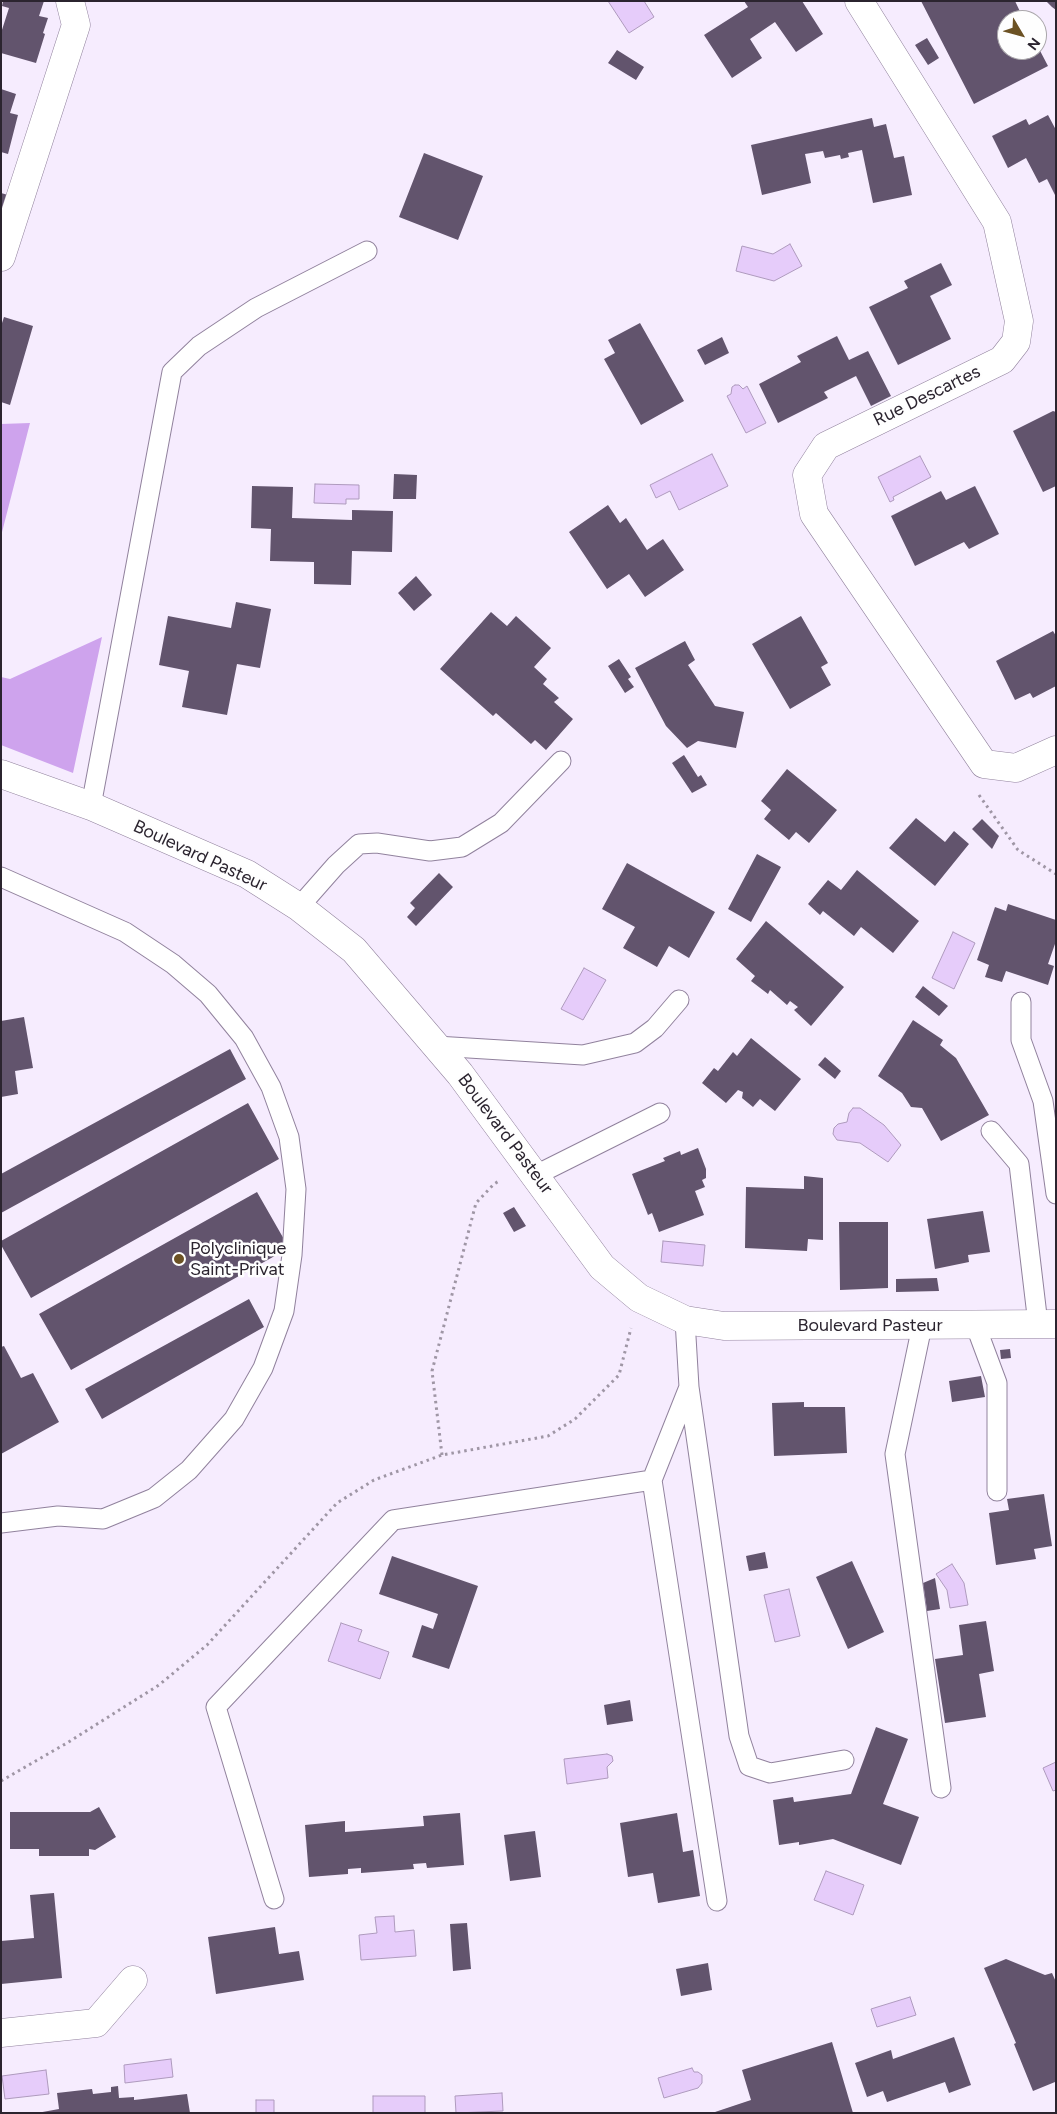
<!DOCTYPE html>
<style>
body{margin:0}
#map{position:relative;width:1057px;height:2114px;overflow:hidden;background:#f6ecfe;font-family:Figtree,sans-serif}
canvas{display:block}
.frame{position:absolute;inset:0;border:2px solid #2b242f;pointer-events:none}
.north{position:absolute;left:997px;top:10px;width:50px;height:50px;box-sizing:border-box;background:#fefefe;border:1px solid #aaa7ab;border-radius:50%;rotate:127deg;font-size:14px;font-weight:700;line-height:20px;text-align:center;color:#2b242f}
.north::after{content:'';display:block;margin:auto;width:18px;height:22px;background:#6c5224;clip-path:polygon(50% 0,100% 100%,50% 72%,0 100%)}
</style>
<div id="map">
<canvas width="1057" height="2114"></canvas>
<div class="frame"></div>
<div class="north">N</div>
</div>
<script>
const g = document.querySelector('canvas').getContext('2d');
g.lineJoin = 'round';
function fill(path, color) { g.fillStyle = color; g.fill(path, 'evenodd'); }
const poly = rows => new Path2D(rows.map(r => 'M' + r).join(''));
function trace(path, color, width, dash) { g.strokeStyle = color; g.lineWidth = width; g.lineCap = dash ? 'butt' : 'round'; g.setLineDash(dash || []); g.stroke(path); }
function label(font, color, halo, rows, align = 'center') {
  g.font = font + ' Figtree,sans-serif'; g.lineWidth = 5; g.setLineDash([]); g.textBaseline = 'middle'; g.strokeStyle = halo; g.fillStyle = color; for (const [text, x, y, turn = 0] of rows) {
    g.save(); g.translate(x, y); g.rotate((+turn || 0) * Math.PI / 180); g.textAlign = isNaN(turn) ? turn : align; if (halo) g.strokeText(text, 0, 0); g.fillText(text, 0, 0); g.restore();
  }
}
fill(poly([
 [30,423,1,536,1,424],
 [102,637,73,773,1,745,1,677,10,679]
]), '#cea3ed');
const water = poly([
 [608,1,644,1,654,17,629,33,608,1],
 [790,244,802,266,774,281,736,271,742,246,773,254,790,244],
 [735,385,739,385,743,389,747,386,766,423,746,433,727,396,731,394,732,387,735,385],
 [712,454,728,486,679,510,670,491,656,498,650,485,712,454],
 [920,456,931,477,893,497,894,500,890,502,878,477,920,456],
 [315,484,359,485,359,499,346,499,346,504,314,503,315,484],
 [953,932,975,943,954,989,932,978,953,932],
 [584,968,606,980,583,1020,561,1009,584,968],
 [853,1108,860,1108,884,1125,901,1145,888,1162,860,1143,837,1140,833,1134,834,1128,838,1124,847,1122,849,1113,853,1108],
 [663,1241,705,1245,703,1266,661,1262,663,1241],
 [952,1564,964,1583,968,1605,950,1608,947,1590,936,1574,952,1564],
 [789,1589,800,1636,775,1642,764,1595,789,1589],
 [341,1623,362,1630,358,1641,389,1652,380,1679,328,1661,341,1623],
 [607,1754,612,1756,613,1761,607,1767,608,1778,567,1784,564,1759,607,1754],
 [1056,1762,1056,1790,1053,1791,1043,1768,1056,1762],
 [826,1871,864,1885,853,1915,814,1900,826,1871],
 [394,1916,395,1932,414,1930,416,1956,361,1960,359,1935,377,1933,375,1917,394,1916],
 [910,1997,916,2015,877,2027,871,2009,910,1997],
 [171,2059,173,2077,125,2083,124,2065,171,2059],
 [692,2068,694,2072,698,2072,702,2075,702,2083,698,2088,664,2098,658,2078,692,2068],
 [46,2070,49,2094,5,2099,2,2076,46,2070],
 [502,2093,503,2111,456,2113,455,2096,502,2093],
 [373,2096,425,2096,425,2113,373,2113,373,2096],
 [256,2100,274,2100,274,2113,256,2113,256,2100]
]);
fill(water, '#e6ccfa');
trace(water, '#ae9abd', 1);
fill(poly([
 [3,1,44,1,39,16,48,18,43,33,45,34,36,63,1,53,1,33,9,8,2,6],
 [744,1,802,1,823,34,796,52,775,22,750,39,762,58,732,78,704,35,748,7],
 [921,1,1015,1,1024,20,1007,20,1007,50,1037,50,1037,45,1048,66,974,104],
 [1046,1,1056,1,1056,10,1052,7],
 [927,38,939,58,928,65,915,45],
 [617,50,644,67,636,80,608,63],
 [1,89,16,94,10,113,18,115,8,154,1,152],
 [1048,115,1056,130,1056,197,1047,179,1039,183,1026,158,1008,168,992,136,1026,119,1029,125],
 [872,118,874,127,886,124,894,158,904,156,912,195,873,203,862,150,848,153,849,157,841,159,840,155,825,158,823,151,805,154,811,183,762,195,751,145],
 [424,153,483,176,458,240,399,217],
 [1,193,8,195,1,214],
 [941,263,952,285,930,296,951,339,898,365,869,307,908,288,904,281],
 [4,317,33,326,10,405,1,402,1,326],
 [640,323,684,401,641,425,604,359,615,353,608,340],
 [837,336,849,360,868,351,891,396,871,406,856,376,824,392,828,398,778,423,759,384,801,362,797,356],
 [722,337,729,353,705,365,697,350],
 [1053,411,1056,412,1056,486,1043,492,1013,431],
 [394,474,417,475,416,499,393,499],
 [252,486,293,487,292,518,352,520,352,510,393,511,392,552,352,551,351,585,314,584,314,562,270,561,271,529,251,528],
 [975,486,999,534,969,549,964,542,915,566,891,516,941,491,946,500],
 [608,505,620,523,626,518,647,550,663,539,684,570,645,597,629,574,607,589,569,532],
 [416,576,432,595,414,611,398,593],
 [236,602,271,609,260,668,237,664,227,715,182,707,189,671,159,665,168,616,231,628],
 [491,612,507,626,516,616,551,648,534,667,547,679,543,684,559,698,554,702,573,719,546,750,535,740,531,744,496,713,493,716,440,669],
 [801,616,828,663,821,667,831,685,790,709,752,644],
 [1053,631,1056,636,1056,686,1033,698,1030,693,1015,700,996,661],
 [685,641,695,660,688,665,715,706,744,712,736,748,698,741,687,748,666,726,635,668],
 [619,659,631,677,628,679,634,687,625,693,608,666],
 [684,755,698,777,701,775,707,785,692,793,672,763],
 [787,769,837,810,809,843,796,832,789,840,764,819,771,810,761,801],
 [916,818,945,842,954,831,969,844,935,886,889,848],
 [982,819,999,836,992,849,972,829],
 [757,854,781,867,751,922,728,909],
 [627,863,715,912,689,958,669,946,657,967,623,948,635,927,602,909],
 [857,870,919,921,893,953,861,927,854,936,823,911,820,915,808,904,828,880,841,890],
 [439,873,453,887,416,926,407,917,415,908,410,903],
 [1008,904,1056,920,1056,941,1048,964,1054,966,1048,985,1006,971,1002,982,985,977,989,965,977,960,995,907,1006,911],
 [766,921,844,987,811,1026,794,1010,798,1007,790,1001,787,1005,770,990,768,994,751,981,755,976,736,959],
 [923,986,948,1006,939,1016,915,997],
 [24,1017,33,1068,15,1071,18,1094,1,1097,1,1021],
 [913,1020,943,1040,940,1045,956,1058,989,1115,941,1141,922,1108,911,1107,902,1093,878,1076],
 [751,1038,801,1079,775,1111,760,1099,753,1107,742,1098,743,1092,738,1090,726,1103,702,1083,714,1068,718,1071,733,1052,737,1056],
 [230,1049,246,1079,1,1213,1,1174],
 [825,1057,841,1071,835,1079,818,1065],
 [248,1103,279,1159,31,1298,1,1245,1,1241],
 [698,1148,706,1169,706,1178,702,1180,705,1187,695,1191,704,1215,659,1232,652,1213,648,1215,632,1174,665,1161,663,1158,680,1151,681,1155],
 [804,1176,823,1178,823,1240,808,1239,807,1251,745,1248,746,1187,804,1189],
 [257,1192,289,1248,71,1370,39,1314],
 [514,1207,526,1226,514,1232,503,1213],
 [983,1211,990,1252,968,1255,969,1262,935,1269,927,1219],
 [839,1222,888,1222,888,1288,840,1290],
 [937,1278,939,1291,896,1292,896,1279],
 [249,1299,264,1327,102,1419,85,1389],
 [4,1346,21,1378,33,1373,59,1422,1,1454,1,1347],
 [1010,1349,1011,1358,1001,1359,1000,1350],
 [981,1376,985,1397,952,1402,949,1381],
 [804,1402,804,1407,845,1407,847,1453,774,1456,772,1403],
 [1044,1494,1052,1546,1034,1549,1036,1559,996,1565,989,1513,1009,1510,1007,1499],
 [765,1552,768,1568,749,1571,746,1556],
 [392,1556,478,1586,449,1669,412,1657,422,1625,433,1629,438,1614,379,1594],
 [852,1561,884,1632,848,1649,816,1577],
 [935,1578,940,1609,927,1611,923,1583],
 [986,1621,994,1671,979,1674,986,1717,945,1723,935,1659,963,1655,959,1625],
 [630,1700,633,1721,607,1725,604,1705],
 [876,1727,908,1739,883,1804,919,1817,901,1865,833,1839,799,1845,799,1842,779,1845,773,1800,793,1797,794,1802,851,1794],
 [99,1807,116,1837,95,1850,89,1849,89,1856,39,1856,39,1849,10,1849,10,1812,90,1812],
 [460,1813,464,1865,427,1868,426,1863,413,1864,414,1869,361,1873,361,1868,348,1869,348,1874,309,1877,305,1825,345,1821,345,1832,424,1826,423,1816],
 [677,1813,683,1852,693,1850,700,1896,658,1903,653,1873,628,1877,620,1823],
 [535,1831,541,1877,510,1881,504,1835],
 [54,1893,62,1978,1,1984,1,1941,34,1938,30,1895],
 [467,1923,471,1969,453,1971,450,1924],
 [275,1927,279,1954,299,1951,304,1980,216,1994,208,1937],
 [1006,1959,1045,1975,1052,1973,1056,1982,1056,2080,1055,2082,1033,2091,1014,2044,1016,2043,984,1968],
 [708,1963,712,1990,681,1996,676,1969],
 [954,2037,971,2085,949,2093,945,2082,887,2102,883,2091,867,2097,855,2063,891,2050,893,2059],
 [832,2042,853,2113,712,2113,751,2100,742,2070],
 [118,2086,119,2098,134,2097,134,2100,187,2094,190,2113,37,2113,59,2109,57,2093,92,2089,93,2094,111,2092,111,2087]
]), '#62546d');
const service = poly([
 [91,806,172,372,199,346,256,308,367,251],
 [1,877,125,932,173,964,208,994,244,1038,271,1087,289,1137,296,1189,292,1255,284,1311,263,1368,234,1419,189,1470,154,1498,103,1519,58,1516,1,1523],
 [299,907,336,865,359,844,377,843,430,851,462,847,501,823,561,761],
 [1021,1002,1021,1040,1043,1101,1056,1194],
 [436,1046,583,1055,635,1043,655,1028,679,1000],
 [991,1131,1019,1164,1038,1324],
 [536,1175,660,1113],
 [685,1320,689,1387,739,1736,749,1766,770,1773,844,1760],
 [975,1324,997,1383,997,1491],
 [922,1326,895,1454,941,1788],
 [652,1480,717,1901],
 [274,1899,216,1707,393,1520,652,1480,689,1387]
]);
const minor = poly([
 [859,1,997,222,1019,321,1016,342,1002,360,826,446,807,475,814,514,984,764,1016,768,1056,750],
 [1,257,76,25,70,1],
 [1,2033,96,2023,133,1980]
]);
const tertiary = poly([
 [1,774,91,806,247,874,299,907,354,950,460,1074,602,1267,639,1298,685,1320,724,1326,1056,1324]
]);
trace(service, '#91829d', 21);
trace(minor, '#91829d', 29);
trace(tertiary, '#91829d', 29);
trace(poly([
 [979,795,1018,850,1056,874],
 [442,1455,432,1371,476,1203,494,1184,499,1181],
 [1,1781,67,1743,159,1685,207,1645,337,1503,374,1480,442,1455,548,1436,575,1419,619,1375,631,1328]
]), '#9f96a5', 3, [2.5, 4]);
trace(service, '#fff', 19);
trace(minor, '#fff', 28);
trace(tertiary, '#fff', 28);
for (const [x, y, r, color] of [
 [179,1259,6,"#6c5224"]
]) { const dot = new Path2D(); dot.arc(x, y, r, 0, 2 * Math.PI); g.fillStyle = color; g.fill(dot); trace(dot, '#fefefe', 2); }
label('18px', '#2b242f', '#fefefe', [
 ["Rue Descartes",927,396,-26],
 ["Boulevard Pasteur",200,856,25],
 ["Boulevard Pasteur",505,1134,53],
 ["Boulevard Pasteur",870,1326]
]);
label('18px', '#2b242f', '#fefefe', [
 ["Polyclinique",190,1249],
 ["Saint-Privat",190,1270]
], 'left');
</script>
